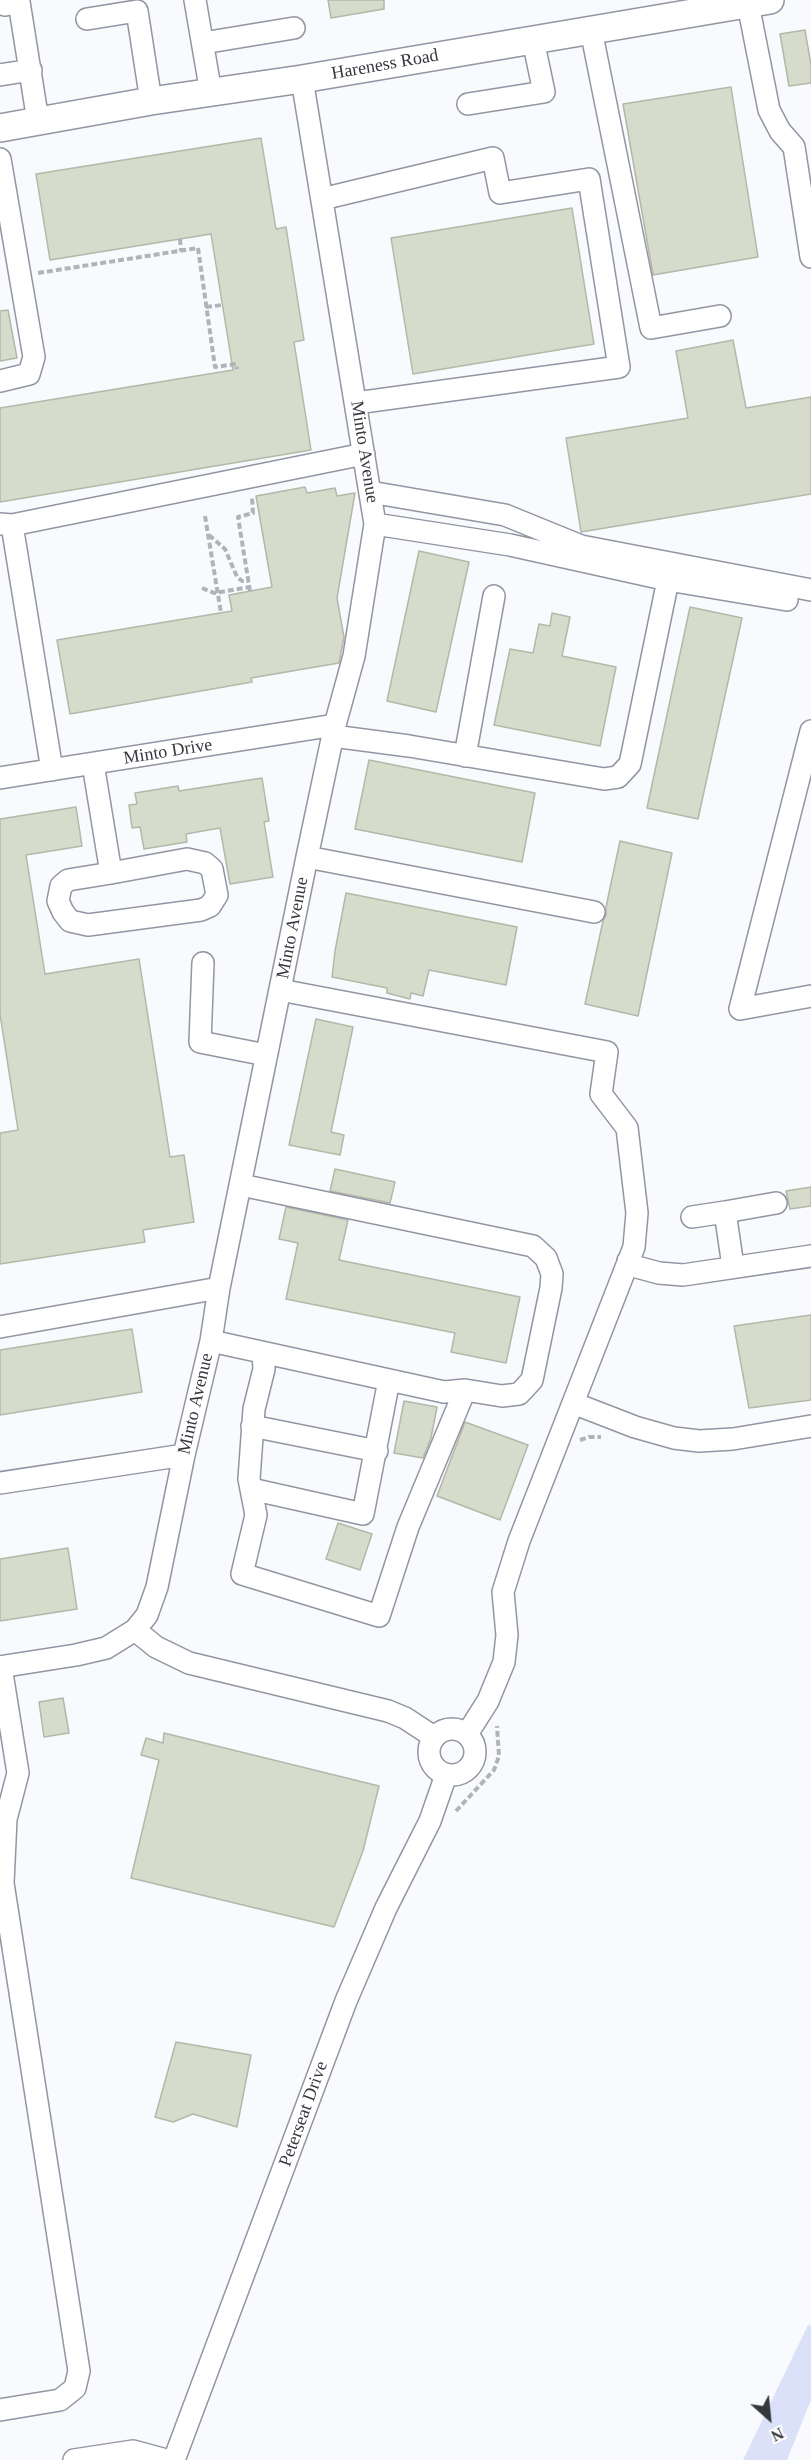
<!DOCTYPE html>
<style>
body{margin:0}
#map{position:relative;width:811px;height:2460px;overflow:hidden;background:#f9fafd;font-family:"Times New Roman",serif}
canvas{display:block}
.north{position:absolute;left:739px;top:2388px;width:60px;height:60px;-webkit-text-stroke:4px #fff;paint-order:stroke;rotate:153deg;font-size:16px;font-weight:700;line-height:24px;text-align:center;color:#36383e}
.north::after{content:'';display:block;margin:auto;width:21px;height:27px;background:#36383e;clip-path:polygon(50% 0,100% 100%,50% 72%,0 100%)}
</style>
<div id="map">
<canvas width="811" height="2460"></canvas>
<div class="north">N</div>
</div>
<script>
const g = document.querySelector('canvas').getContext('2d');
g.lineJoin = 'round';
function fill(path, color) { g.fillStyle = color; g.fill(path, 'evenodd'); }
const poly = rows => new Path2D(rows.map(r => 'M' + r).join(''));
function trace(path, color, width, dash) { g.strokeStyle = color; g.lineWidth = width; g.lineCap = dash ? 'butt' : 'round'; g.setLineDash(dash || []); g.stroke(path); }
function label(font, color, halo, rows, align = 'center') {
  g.font = font + ' "Times New Roman",serif'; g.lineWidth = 4.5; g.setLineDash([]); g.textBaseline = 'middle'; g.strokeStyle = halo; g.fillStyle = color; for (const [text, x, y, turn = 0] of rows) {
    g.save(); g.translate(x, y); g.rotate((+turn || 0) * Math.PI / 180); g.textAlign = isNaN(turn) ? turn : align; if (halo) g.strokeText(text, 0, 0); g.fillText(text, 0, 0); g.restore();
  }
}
fill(poly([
 [808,2325,811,2326,811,2400,787,2460,743,2460]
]), '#dce1fa');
const building = poly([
 [328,0,384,0,384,9,331,18,328,0],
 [805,30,811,65,811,83,789,86,780,34,805,30],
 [731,87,758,257,653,275,623,104,731,87],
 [261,138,276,229,286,227,304,340,294,342,311,450,0,502,0,408,233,370,211,234,50,260,36,174,261,138],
 [572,208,594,344,413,374,391,238,572,208],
 [8,310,17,358,0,361,0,311,8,310],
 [733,340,746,408,811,397,811,494,581,532,566,438,688,418,676,351,733,340],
 [305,487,307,493,335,488,337,496,355,493,337,598,344,637,339,663,251,678,252,682,70,714,57,640,232,611,229,595,272,587,256,496,305,487],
 [419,551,469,562,436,712,387,701,419,551],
 [690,607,742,618,698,819,647,808,690,607],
 [552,613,570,617,562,656,616,667,600,746,494,725,510,649,533,653,539,624,550,626,552,613],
 [369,760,535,793,522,862,355,829,369,760],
 [262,778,269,821,264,822,273,877,230,884,220,828,186,834,187,842,144,849,140,827,132,828,129,805,137,804,135,793,178,786,179,791,262,778],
 [76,807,82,846,26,855,45,974,139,959,170,1157,184,1155,194,1222,143,1230,145,1242,0,1264,0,1133,18,1130,0,1014,0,819,76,807],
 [620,841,672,853,638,1016,585,1004,603,921,606,915,606,907,620,841],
 [346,893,517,927,506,985,429,970,423,996,411,993,410,999,387,993,387,988,332,977,335,951,346,893],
 [316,1019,353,1027,331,1132,344,1135,340,1155,289,1145,316,1019],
 [335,1169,395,1182,390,1203,330,1191,335,1169],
 [811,1187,811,1206,790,1209,786,1191,811,1187],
 [286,1207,348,1220,339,1260,520,1297,506,1363,451,1352,455,1333,286,1299,298,1243,279,1239,286,1207],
 [811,1315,811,1400,749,1408,734,1326,811,1315],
 [132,1329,142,1392,0,1415,0,1350,132,1329],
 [404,1401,437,1407,431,1438,423,1458,394,1453,404,1401],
 [465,1422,528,1445,500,1520,437,1496,465,1422],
 [338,1523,372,1534,360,1570,326,1559,338,1523],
 [68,1548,77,1609,0,1621,0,1559,68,1548],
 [63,1698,69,1733,44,1737,39,1702,63,1698],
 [164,1733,379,1786,363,1851,334,1927,131,1878,159,1760,141,1755,146,1738,163,1743,164,1733],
 [176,2042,251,2055,237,2127,193,2114,173,2122,155,2117,176,2042]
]);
fill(building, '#d7dbcc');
trace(building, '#b3b8a9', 1.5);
const minor = poly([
 [4,0,5,5,19,2,38,121],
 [195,0,211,93],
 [748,4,769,110,780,131,794,147,811,257],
 [87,19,137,11,151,101],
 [591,30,651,328,720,316],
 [203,43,294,28],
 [0,75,31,70],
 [468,104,544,92,533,40],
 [0,159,34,357,29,374,0,381],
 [322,199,493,158,500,193,589,179,619,367,356,403],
 [370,492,505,515,581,546,811,590],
 [0,524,12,525,52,770],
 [375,524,510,545,668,580,787,600],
 [12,525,364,454],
 [811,731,740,1009,811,996],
 [333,736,409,746,604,779,618,777,630,764,668,580],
 [465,756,494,596],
 [93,764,111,873,68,880,61,886,58,901,63,912,70,921,88,925,201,910,210,906,217,895,212,869,205,863,187,859,111,873],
 [0,778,335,725],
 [307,857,594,912],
 [203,963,200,1042,266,1055],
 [280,990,607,1052,601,1094,627,1128,637,1213,634,1247,519,1541,503,1592,507,1635,504,1662,488,1701,467,1734],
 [725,1212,776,1203],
 [692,1217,725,1212,733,1266],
 [628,1261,633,1266,659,1273,683,1275,811,1256],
 [0,1327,219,1288],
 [211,1341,444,1392,465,1390,502,1396,519,1394,532,1380,551,1288,552,1274,546,1258,533,1246,241,1185],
 [263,1353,264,1369,254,1409,249,1479,256,1515,242,1574,379,1616,408,1527,465,1390],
 [573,1403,635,1427,674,1438,699,1441,733,1439,811,1426],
 [252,1426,377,1451],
 [0,1483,184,1455],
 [251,1489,363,1514,389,1380],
 [135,1630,156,1647,189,1663,388,1711,405,1718,434,1737],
 [0,1667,76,1655,106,1648,135,1630,147,1615,157,1587,184,1455,211,1341,219,1288,307,857,335,725,354,656,375,524,302,79],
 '429 1752a23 23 0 1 1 46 0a23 23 0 1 1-46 0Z',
 [0,2410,60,2400,75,2388,79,2371,3,1883,6,1819,18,1773,1,1667],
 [74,2460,133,2451,166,2460],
 [174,2460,346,2001,386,1908,430,1821,446,1775]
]);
const major = poly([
 [0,128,151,101,302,79,770,0]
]);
trace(minor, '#9295a3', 24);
trace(major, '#9295a3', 30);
trace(poly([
 [180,239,181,251],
 [38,273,198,248,215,367,236,364,237,369],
 [206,307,222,305],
 [205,516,221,613],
 [209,535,225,549,237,577,242,581,249,581],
 [202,588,214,593,250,587],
 [250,591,238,517,253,513,252,497],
 [580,1440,589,1437,601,1437],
 [456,1811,494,1770,499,1756,497,1726]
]), '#b2b3b8', 4, [6, 3]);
trace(minor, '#fff', 21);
trace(major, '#fff', 27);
label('18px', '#36383e', '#fff', [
 ["Hareness Road",385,65,-10],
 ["Minto Avenue",364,452,81],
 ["Minto Drive",168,752,-9],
 ["Minto Avenue",293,928,-79],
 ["Minto Avenue",196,1404,-77],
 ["Peterseat Drive",304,2114,-70]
]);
</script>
